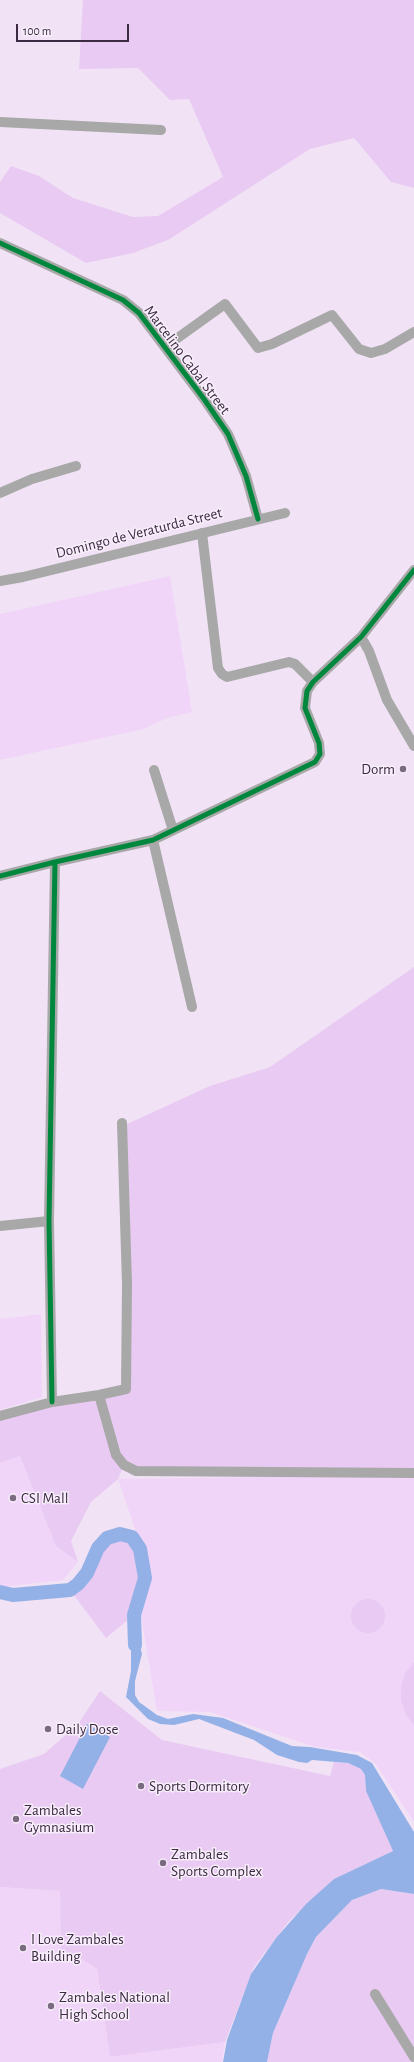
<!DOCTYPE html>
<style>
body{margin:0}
#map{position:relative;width:414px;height:2062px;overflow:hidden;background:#f1e3f5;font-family:"Alegreya Sans",sans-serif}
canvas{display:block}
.scale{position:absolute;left:16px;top:24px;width:113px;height:18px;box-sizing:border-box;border:2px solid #3b2a41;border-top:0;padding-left:5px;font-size:12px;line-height:14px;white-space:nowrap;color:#3b2a41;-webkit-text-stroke:3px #f8effb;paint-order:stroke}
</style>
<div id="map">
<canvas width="414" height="2062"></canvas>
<div class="scale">100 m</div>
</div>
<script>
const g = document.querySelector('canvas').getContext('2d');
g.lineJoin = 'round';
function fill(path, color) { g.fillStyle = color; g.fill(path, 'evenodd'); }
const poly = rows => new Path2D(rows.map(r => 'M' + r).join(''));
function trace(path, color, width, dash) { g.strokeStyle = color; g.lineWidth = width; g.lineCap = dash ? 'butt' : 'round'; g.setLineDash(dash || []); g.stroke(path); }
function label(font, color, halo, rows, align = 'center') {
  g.font = font + ' "Alegreya Sans",sans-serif'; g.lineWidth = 3; g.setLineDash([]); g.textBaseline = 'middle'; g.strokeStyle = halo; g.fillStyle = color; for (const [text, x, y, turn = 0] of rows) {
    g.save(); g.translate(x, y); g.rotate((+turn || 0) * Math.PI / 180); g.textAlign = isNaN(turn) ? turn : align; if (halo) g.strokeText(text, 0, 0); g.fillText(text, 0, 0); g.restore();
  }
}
fill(poly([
 [170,576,192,712,167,718,144,729,0,760,0,614],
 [41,1314,42,1397,0,1410,0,1319],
 [20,1456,56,1546,78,1562,63,1580,0,1587,0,1463],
 [348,1476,414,1477,414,1822,375,1763,360,1752,315,1747,210,1712,157,1711,140,1610,149,1570,118,1479],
 [0,1887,60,1891,61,1958,79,1957,97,1969,110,2057,225,2042,222,2062,0,2062]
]), '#f0d5f9');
fill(poly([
 [83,0,414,0,414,188,391,182,354,138,310,149,168,240,133,253,86,263,0,213,0,182,11,166,39,176,73,198,133,217,158,216,223,177,189,99,170,100,138,68,79,69],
 [414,967,414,1470,139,1469,127,1463,119,1453,102,1394,129,1388,125,1125,210,1086,270,1067],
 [99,1395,124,1465,118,1479,91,1502,71,1541,78,1562,56,1546,20,1456,0,1463,0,1416],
 [120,1534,132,1537,140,1549,145,1578,134,1615,106,1638,70,1590,78,1584,87,1573,98,1548,107,1538],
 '351 1616a17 17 0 1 1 34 0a17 17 0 1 1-34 0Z',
 [414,1662,414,1726,405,1713,401,1700,401,1685,406,1672],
 [100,1691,162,1740,330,1776,334,1762,348,1763,361,1769,365,1775,366,1791,393,1851,334,1879,289,1921,254,1967,225,2042,110,2057,97,1969,79,1957,61,1958,60,1891,0,1887,0,1769,44,1754,78,1724],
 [381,1889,414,1894,414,2062,267,2062,273,2033,307,1954,316,1937,352,1900]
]), '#e9caf3');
fill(poly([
 [135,1626,142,1654,135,1681,135,1695,139,1702,157,1715,168,1719,193,1714,223,1718,292,1746,310,1747,357,1755,372,1763,414,1832,414,1894,381,1889,352,1900,316,1937,307,1954,273,2033,267,2062,223,2062,227,2040,251,1974,276,1938,306,1904,334,1879,393,1851,366,1791,365,1775,361,1769,348,1763,312,1760,307,1763,299,1762,277,1755,254,1740,199,1719,174,1725,160,1724,148,1719,126,1697,131,1671,131,1641],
 [87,1724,110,1737,83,1789,60,1776]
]), '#94b1e7');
trace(poly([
 [0,1592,13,1595,70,1590,78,1584,87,1573,98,1548,107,1538,120,1534,132,1537,140,1549,145,1578,134,1615,135,1645]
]), '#94b1e7', 14);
trace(poly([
 [0,122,161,130],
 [0,243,123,300,139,313,204,399,228,434,246,476,258,519],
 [165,347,225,304,258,348,272,344,332,315,359,349,371,353,385,349,414,332],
 [0,493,32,479,76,466],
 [202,533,218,668,222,674,227,677,289,662,295,664,313,682],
 [0,581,23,577,285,513],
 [361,637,369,651,387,700,414,746],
 [154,770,173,830],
 [153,840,192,1007],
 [55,862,153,840,315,762,320,754,319,743,305,708,307,691,313,682,361,637,414,570],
 [0,876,55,862,49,1221,52,1402],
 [0,1226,49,1221],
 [99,1395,116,1455,124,1465,136,1471,414,1473],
 [0,1416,52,1402,99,1395,126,1389,127,1284,122,1123],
 [375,1994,414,2057]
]), '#a7a8a7', 10);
trace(poly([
 [0,243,123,300,139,313,204,399,228,434,246,476,258,519],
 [55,862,153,840,315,762,320,754,319,743,305,708,307,691,313,682,361,637,414,570],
 [0,876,55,862,49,1221,52,1402]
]), '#00873e', 5);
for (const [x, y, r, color] of [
 [403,769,4,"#7b6b80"],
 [13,1498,4,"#7b6b80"],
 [48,1729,4,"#7b6b80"],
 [141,1786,4,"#7b6b80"],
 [16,1819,4,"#7b6b80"],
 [163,1863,4,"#7b6b80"],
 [23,1948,4,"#7b6b80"],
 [51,2006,4,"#7b6b80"]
]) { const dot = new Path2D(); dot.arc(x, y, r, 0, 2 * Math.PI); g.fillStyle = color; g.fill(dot); trace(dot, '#f8effb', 1.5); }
label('15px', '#3b2a41', '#f8effb', [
 ["Marcelino Cabal Street",187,360,53],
 ["Domingo de Veraturda Street",139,533,-14]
]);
label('15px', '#3b2a41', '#f8effb', [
 ["Dorm",395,769,"right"],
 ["CSI Mall",21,1498],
 ["Daily Dose",56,1729],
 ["Sports Dormitory",149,1786],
 ["Zambales",24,1810],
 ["Gymnasium",24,1827],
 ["Zambales",171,1854],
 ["Sports Complex",171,1871],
 ["I Love Zambales",31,1939],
 ["Building",31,1956],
 ["Zambales National",59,1997],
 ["High School",59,2014]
], 'left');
</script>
